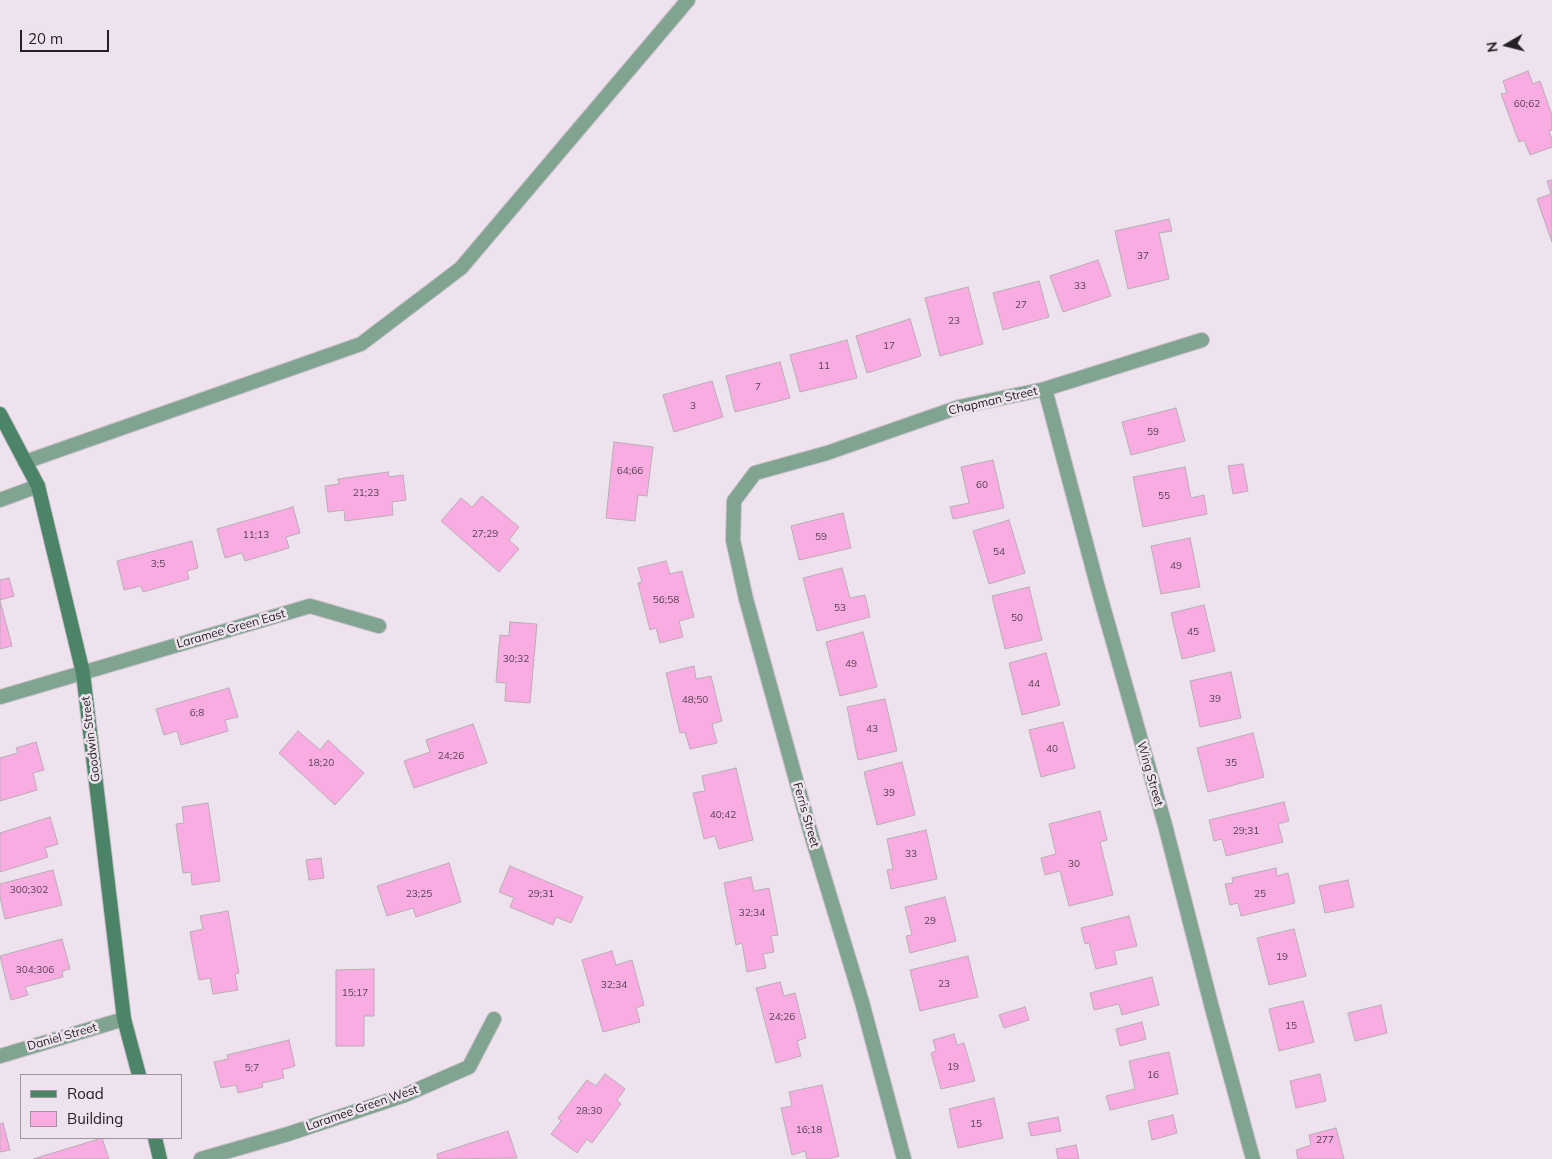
<!DOCTYPE html>
<style>
body{margin:0}
#map{position:relative;width:1552px;height:1159px;overflow:hidden;background:#ede2ed;font-family:Mulish,sans-serif}
canvas{display:block}
.legend{position:absolute;left:20px;top:1074px;width:162px;height:65px;box-sizing:border-box;background:#ede2ed;border:1px solid #9d949d;margin:0;padding:6px 9px;list-style:none;font-size:15px;color:#242024}
.legend li{display:flex;align-items:center;gap:10px;height:25px}
.legend b{width:25px;border:1px solid #9d949d}
.north{position:absolute;left:1482px;top:20px;width:50px;height:50px;-webkit-text-stroke:4px #ede2ed;paint-order:stroke;rotate:262deg;font-size:14px;font-weight:700;line-height:20px;text-align:center;color:#242024}
.north::after{content:'';display:block;margin:auto;width:18px;height:22px;background:#242024;clip-path:polygon(50% 0,100% 100%,50% 72%,0 100%)}
.scale{position:absolute;left:20px;top:30px;width:89px;height:22px;box-sizing:border-box;border:2px solid #242024;border-top:0;padding-left:6px;font-size:15px;line-height:18px;white-space:nowrap;color:#242024;-webkit-text-stroke:4px #ede2ed;paint-order:stroke}
</style>
<div id="map">
<canvas width="1552" height="1159"></canvas>
<ul class="legend">
<li><b style="height:6px;background:#4b8467"></b>Road</li>
<li><b style="height:14px;background:#f8ace2"></b>Building</li>
</ul>
<div class="north">N</div>
<div class="scale">20 m</div>
</div>
<script>
const g = document.querySelector('canvas').getContext('2d');
g.lineJoin = 'round';
function fill(path, color) { g.fillStyle = color; g.fill(path, 'evenodd'); }
const poly = rows => new Path2D(rows.map(r => 'M' + r).join(''));
function trace(path, color, width, dash) { g.strokeStyle = color; g.lineWidth = width; g.lineCap = dash ? 'butt' : 'round'; g.setLineDash(dash || []); g.stroke(path); }
function label(font, color, halo, rows, align = 'center') {
  g.font = font + ' Mulish,sans-serif'; g.lineWidth = 5; g.setLineDash([]); g.textBaseline = 'middle'; g.strokeStyle = halo; g.fillStyle = color; for (const [text, x, y, turn = 0] of rows) {
    g.save(); g.translate(x, y); g.rotate((+turn || 0) * Math.PI / 180); g.textAlign = isNaN(turn) ? turn : align; if (halo) g.strokeText(text, 0, 0); g.fillText(text, 0, 0); g.restore();
  }
}
const building = poly([
 [1528,71,1533,84,1540,81,1552,115,1552,130,1549,131,1552,140,1552,147,1530,155,1524,140,1519,142,1501,94,1507,93,1503,81,1528,71],
 [1552,180,1552,242,1537,199,1551,194,1547,181,1552,180],
 [1169,219,1172,231,1159,233,1169,279,1128,289,1115,231,1169,219],
 [1098,260,1111,296,1063,312,1050,276,1098,260],
 [1039,281,1049,317,1003,330,993,293,1039,281],
 [968,287,983,344,940,356,925,298,968,287],
 [910,319,921,356,867,373,856,336,910,319],
 [847,340,857,378,800,392,790,355,847,340],
 [780,362,790,398,735,412,726,376,780,362],
 [712,381,723,417,674,432,663,395,712,381],
 [1176,408,1185,441,1131,455,1122,422,1176,408],
 [614,442,653,447,647,496,638,495,635,521,606,518,614,442],
 [993,460,1004,508,953,519,950,507,969,503,961,467,993,460],
 [1243,464,1248,491,1233,494,1228,466,1243,464],
 [1185,467,1191,498,1204,495,1207,514,1143,527,1133,477,1185,467],
 [388,472,389,477,403,475,406,500,392,502,393,515,345,521,344,510,328,512,325,486,339,484,338,479,388,472],
 [482,496,519,527,509,540,519,549,499,572,441,521,461,498,472,507,482,496],
 [293,507,300,533,286,537,289,548,245,561,242,553,225,558,217,529,293,507],
 [843,513,851,548,799,560,791,526,843,513],
 [1009,520,1025,573,989,584,973,531,1009,520],
 [1190,538,1200,587,1161,594,1151,546,1190,538],
 [192,541,198,568,187,571,189,579,143,592,141,586,124,590,117,561,192,541],
 [666,561,670,574,682,571,694,617,679,621,683,637,660,643,656,628,650,630,638,583,642,582,638,568,666,561],
 [842,568,850,598,865,595,870,617,817,631,803,578,842,568],
 [9,578,14,596,0,600,0,580,9,578],
 [1029,587,1042,640,1005,649,992,596,1029,587],
 [0,601,12,646,0,649,0,601],
 [1204,605,1215,651,1182,659,1171,613,1204,605],
 [510,622,537,624,530,703,505,701,506,683,496,682,500,635,509,636,510,622],
 [863,632,877,687,840,696,826,642,863,632],
 [1046,653,1060,705,1022,715,1009,663,1046,653],
 [694,666,696,679,711,676,722,721,712,724,717,743,690,749,685,732,680,733,666,673,694,666],
 [1231,672,1241,718,1200,727,1190,681,1231,672],
 [229,688,238,717,225,720,228,731,181,745,177,731,164,735,156,709,229,688],
 [885,699,897,751,858,760,847,707,885,699],
 [1063,722,1075,768,1041,777,1029,730,1063,722],
 [473,724,487,763,414,788,404,761,430,752,426,740,473,724],
 [298,731,320,750,328,740,364,773,335,805,279,753,298,731],
 [1253,733,1264,777,1208,792,1197,748,1253,733],
 [36,742,44,770,33,773,37,790,0,801,0,758,18,753,16,748,36,742],
 [902,762,915,815,877,825,864,772,902,762],
 [736,768,753,840,719,849,715,836,704,839,693,793,705,791,702,776,736,768],
 [1284,802,1289,821,1278,824,1283,842,1226,856,1222,839,1214,841,1209,820,1284,802],
 [208,803,220,881,192,885,191,872,183,873,176,824,184,823,182,807,208,803],
 [1100,811,1107,840,1100,842,1113,895,1069,906,1060,871,1045,875,1041,858,1056,854,1049,824,1100,811],
 [50,817,58,844,45,848,48,857,0,872,0,833,50,817],
 [926,830,937,879,891,889,887,870,893,869,887,839,926,830],
 [321,858,324,878,309,880,306,860,321,858],
 [449,863,461,902,416,917,413,908,387,916,377,886,449,863],
 [510,866,583,897,571,923,556,917,553,925,510,907,514,898,499,892,510,866],
 [1276,868,1277,876,1288,873,1295,903,1241,916,1238,903,1230,905,1225,884,1233,883,1232,878,1276,868],
 [53,870,62,905,5,919,0,897,0,884,53,870],
 [751,877,754,891,769,888,778,935,771,936,774,952,763,954,766,968,747,972,742,943,736,945,724,883,751,877],
 [1348,880,1354,907,1325,913,1319,886,1348,880],
 [945,897,956,941,910,953,906,936,912,935,905,907,945,897],
 [228,911,239,973,235,974,238,990,213,994,210,978,199,980,190,932,203,929,200,916,228,911],
 [1129,916,1137,946,1114,951,1117,964,1096,969,1089,943,1085,944,1081,928,1129,916],
 [1294,929,1306,976,1269,985,1257,938,1294,929],
 [62,939,70,969,62,971,63,977,25,987,28,995,11,1000,0,956,62,939],
 [612,951,616,965,632,960,644,1005,636,1008,640,1022,603,1032,582,960,612,951],
 [968,956,978,997,920,1011,910,970,968,956],
 [374,969,374,1016,364,1016,364,1046,336,1046,336,970,374,969],
 [1152,977,1159,1005,1122,1015,1119,1004,1094,1010,1090,993,1152,977],
 [780,982,784,996,795,993,806,1038,797,1041,801,1056,776,1063,756,988,780,982],
 [1303,1001,1314,1042,1279,1051,1269,1009,1303,1001],
 [1381,1005,1387,1033,1355,1041,1348,1013,1381,1005],
 [1025,1007,1029,1020,1004,1028,999,1015,1025,1007],
 [1142,1022,1146,1039,1120,1046,1116,1029,1142,1022],
 [954,1034,957,1045,964,1043,975,1081,941,1089,931,1053,936,1051,933,1040,954,1034],
 [289,1040,295,1066,282,1070,284,1078,262,1083,263,1087,238,1093,236,1085,221,1088,214,1062,228,1059,227,1055,289,1040],
 [1169,1052,1178,1094,1110,1110,1106,1096,1135,1089,1129,1061,1169,1052],
 [605,1074,625,1089,617,1100,621,1104,592,1143,587,1139,577,1153,551,1134,561,1121,558,1118,587,1080,596,1086,605,1074],
 [1320,1074,1326,1101,1296,1108,1290,1081,1320,1074],
 [822,1085,839,1156,828,1159,807,1159,805,1151,792,1155,781,1108,792,1106,789,1092,822,1085],
 [994,1098,1003,1138,958,1148,949,1109,994,1098],
 [1173,1115,1177,1133,1152,1140,1148,1121,1173,1115],
 [1058,1117,1061,1131,1031,1136,1028,1123,1058,1117],
 [3,1123,10,1150,0,1152,0,1124,3,1123],
 [1336,1128,1344,1159,1298,1159,1296,1150,1311,1145,1309,1135,1336,1128],
 [508,1131,517,1158,438,1159,437,1154,508,1131],
 [102,1138,109,1159,33,1159,102,1138],
 [1076,1145,1079,1159,1058,1159,1056,1149,1076,1145]
]);
fill(building, '#f8ace2');
trace(building, '#b9adb5', 1);
const service = poly([
 [25,462,361,344,461,268,688,0]
]);
const minor = poly([
 [1045,389,1099,592,1165,825,1212,1008,1253,1159],
 [0,697,310,606,379,626],
 [0,1056,124,1019],
 [201,1159,288,1134,405,1095,469,1067,494,1019],
 [904,1159,862,1002,811,834,746,599,733,540,734,501,755,473,827,453,959,407,1045,389,1202,340]
]);
const tertiary = poly([
 [0,500,38,486]
]);
const secondary = poly([
 [0,414,38,486,83,673,124,1019,139,1075],
 [155,1138,160,1159]
]);
trace(service, '#c9bfc9', 16);
trace(minor, '#c9bfc9', 16);
trace(tertiary, '#c9bfc9', 16);
trace(secondary, '#c9bfc9', 16);
trace(service, '#80a490', 14);
trace(minor, '#80a490', 14);
trace(tertiary, '#80a490', 14);
trace(secondary, '#4b8467', 14);
label('10px', '#594354', null, [
 ["60;62",1527,104],
 ["37",1143,256],
 ["33",1080,286],
 ["27",1021,305],
 ["23",954,321],
 ["17",889,346],
 ["11",824,366],
 ["7",758,387],
 ["3",693,406],
 ["59",1153,432],
 ["64;66",630,471],
 ["60",982,485],
 ["21;23",366,493],
 ["55",1164,496],
 ["27;29",485,534],
 ["11;13",256,535],
 ["59",821,537],
 ["54",999,552],
 ["3;5",158,564],
 ["49",1176,566],
 ["56;58",666,600],
 ["53",840,608],
 ["50",1017,618],
 ["45",1193,632],
 ["30;32",516,659],
 ["49",851,664],
 ["44",1034,684],
 ["39",1215,699],
 ["48;50",695,700],
 ["6;8",197,713],
 ["43",872,729],
 ["40",1052,749],
 ["24;26",451,756],
 ["18;20",321,763],
 ["35",1231,763],
 ["39",889,793],
 ["40;42",723,815],
 ["29;31",1246,831],
 ["33",911,854],
 ["30",1074,864],
 ["300;302",29,890],
 ["23;25",419,894],
 ["29;31",541,894],
 ["25",1260,894],
 ["32;34",752,913],
 ["29",930,921],
 ["19",1282,957],
 ["304;306",35,970],
 ["23",944,984],
 ["32;34",614,985],
 ["15;17",355,993],
 ["24;26",782,1017],
 ["15",1291,1026],
 ["19",953,1067],
 ["5;7",252,1068],
 ["16",1153,1075],
 ["28;30",589,1111],
 ["15",976,1124],
 ["16;18",809,1130],
 ["277",1325,1140]
]);
label('12px', '#242024', '#ede2ed', [
 ["Chapman Street",993,401,-13],
 ["Laramee Green East",231,629,-16],
 ["Goodwin Street",91,739,-97],
 ["Wing Street",1150,774,74],
 ["Ferris Street",806,815,74],
 ["Daniel Street",62,1037,-16],
 ["Laramee Green West",362,1108,-19]
]);
</script>
